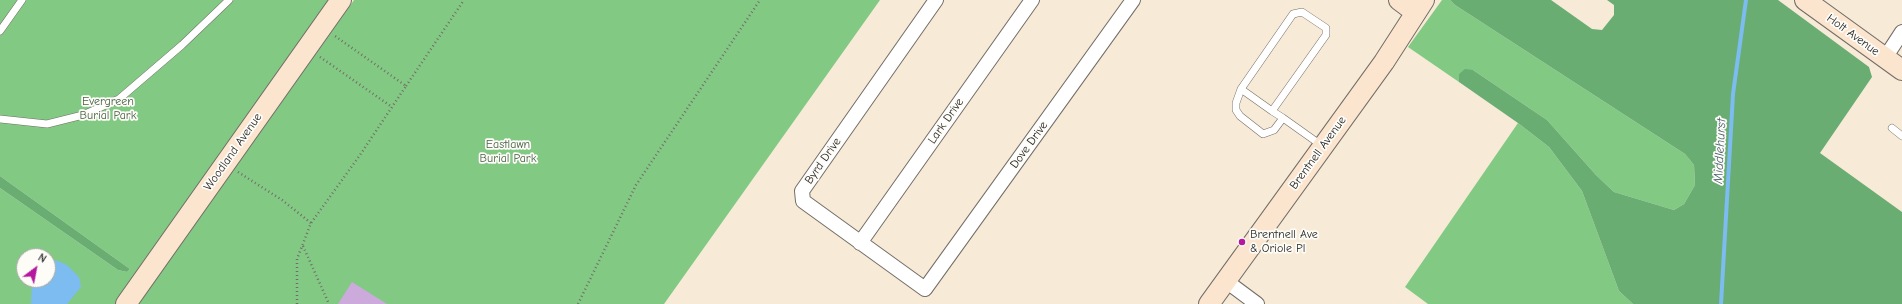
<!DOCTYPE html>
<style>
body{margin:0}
#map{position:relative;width:1902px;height:304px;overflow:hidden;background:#f7ead7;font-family:"Comic Neue",sans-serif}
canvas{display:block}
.north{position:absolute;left:16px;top:248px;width:40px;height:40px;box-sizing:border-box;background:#fdfcf7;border:1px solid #a9a8a5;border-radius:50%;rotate:32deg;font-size:11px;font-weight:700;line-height:16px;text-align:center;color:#2b2b2b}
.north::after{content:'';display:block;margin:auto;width:14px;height:18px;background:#b5179e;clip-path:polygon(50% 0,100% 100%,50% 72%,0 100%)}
</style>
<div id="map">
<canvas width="1902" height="304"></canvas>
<div class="north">N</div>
</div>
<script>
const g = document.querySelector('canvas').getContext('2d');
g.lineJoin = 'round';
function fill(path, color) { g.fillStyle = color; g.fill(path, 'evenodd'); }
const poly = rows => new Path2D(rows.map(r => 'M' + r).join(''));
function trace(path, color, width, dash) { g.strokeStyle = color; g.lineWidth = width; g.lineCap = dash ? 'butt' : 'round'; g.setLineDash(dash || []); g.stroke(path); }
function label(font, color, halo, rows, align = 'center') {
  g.font = font + ' "Comic Neue",sans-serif'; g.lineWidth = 3.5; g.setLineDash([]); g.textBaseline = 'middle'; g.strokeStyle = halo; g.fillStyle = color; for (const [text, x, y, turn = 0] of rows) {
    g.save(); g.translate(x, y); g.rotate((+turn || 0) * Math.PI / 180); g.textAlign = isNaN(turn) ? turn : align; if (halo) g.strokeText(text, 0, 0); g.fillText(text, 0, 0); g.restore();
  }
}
fill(poly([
 [0,0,330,0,118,304,0,304,0,188,118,270,127,272,130,269,0,176],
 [24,256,48,256,48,280,24,280],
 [354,0,880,0,664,304,136,304],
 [1442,0,1450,0,1455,5,1685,154,1694,165,1695,185,1684,204,1674,210,1614,192,1596,175,1547,120,1473,70,1459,74,1459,82,1408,47],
 [1518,123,1549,147,1582,191,1619,291,1633,304,1428,304,1405,287]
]), '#82c984');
fill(poly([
 [1450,0,1551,0,1592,29,1602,30,1614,15,1614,5,1607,0,1778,0,1869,67,1872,77,1820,153,1902,212,1902,304,1633,304,1619,291,1582,191,1549,147,1518,123,1459,82,1459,74,1465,69,1473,70,1547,120,1596,175,1614,192,1674,210,1684,204,1695,185,1694,165,1685,154,1455,5],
 [0,176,130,269,127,272,118,270,0,188]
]), '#69ad72');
fill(poly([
 [48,260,58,261,67,265,79,277,81,287,67,304,31,304,32,280,48,280]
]), '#7dbcf1');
trace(poly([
 [1721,304,1733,94,1746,0]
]), '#7dbcf1', 4);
fill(poly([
 [352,282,387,304,338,304]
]), '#cdaadc');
const lane = poly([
 [0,31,22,0],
 [1241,89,1236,103,1236,110,1240,116,1263,134,1274,130,1283,118],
 [1272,111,1326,35,1326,28,1302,12,1293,14,1241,89,1272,111,1283,118,1321,145],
 [0,119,47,124,83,115,119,99,182,45,229,0],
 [1892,128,1902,136]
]);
const street = poly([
 [936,0,802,191,803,201,925,289,1133,0],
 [1885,58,1902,32],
 [860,243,1032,0],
 [1226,281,1257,304]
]);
const secondary = poly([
 [1399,0,1415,12],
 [1805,0,1902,70],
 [126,304,341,0],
 [1209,304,1384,62,1424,0]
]);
trace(lane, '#726e67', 8);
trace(street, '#726e67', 16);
trace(secondary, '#726e67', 22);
trace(poly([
 [320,57,392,107],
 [406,86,464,0],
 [238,172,282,200,311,223],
 [303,246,329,304],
 [297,304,297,259,311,223,360,155,406,86,335,36],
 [578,304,636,185,760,0]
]), '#726e67', 2.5, [1, 3]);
trace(lane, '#fff', 7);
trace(street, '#fff', 14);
trace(secondary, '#fbe5cf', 20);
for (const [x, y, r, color] of [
 [1242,242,4,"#b5179e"]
]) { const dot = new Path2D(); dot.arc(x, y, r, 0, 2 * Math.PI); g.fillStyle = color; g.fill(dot); trace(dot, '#fdfcf7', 1.5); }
label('12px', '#2b2b2b', '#fdfcf7', [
 ["Holt Avenue",1853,35,36],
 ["Lark Drive",946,121,-55],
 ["Dove Drive",1029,145,-54],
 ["Woodland Avenue",233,152,-55],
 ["Brentnell Avenue",1318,153,-54],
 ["Byrd Drive",823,161,-55]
]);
label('12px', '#49624a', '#fdfcf7', [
 ["Evergreen",108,102],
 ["Burial Park",108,116],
 ["Eastlawn",508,145],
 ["Burial Park",508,159]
]);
label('12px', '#2b2b2b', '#fdfcf7', [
 ["Brentnell Ave",1250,235],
 ["& Oriole Pl",1250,249]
], 'left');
label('italic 13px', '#485e70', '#fdfcf7', [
 ["Middlehurst",1720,151,-87]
]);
</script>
